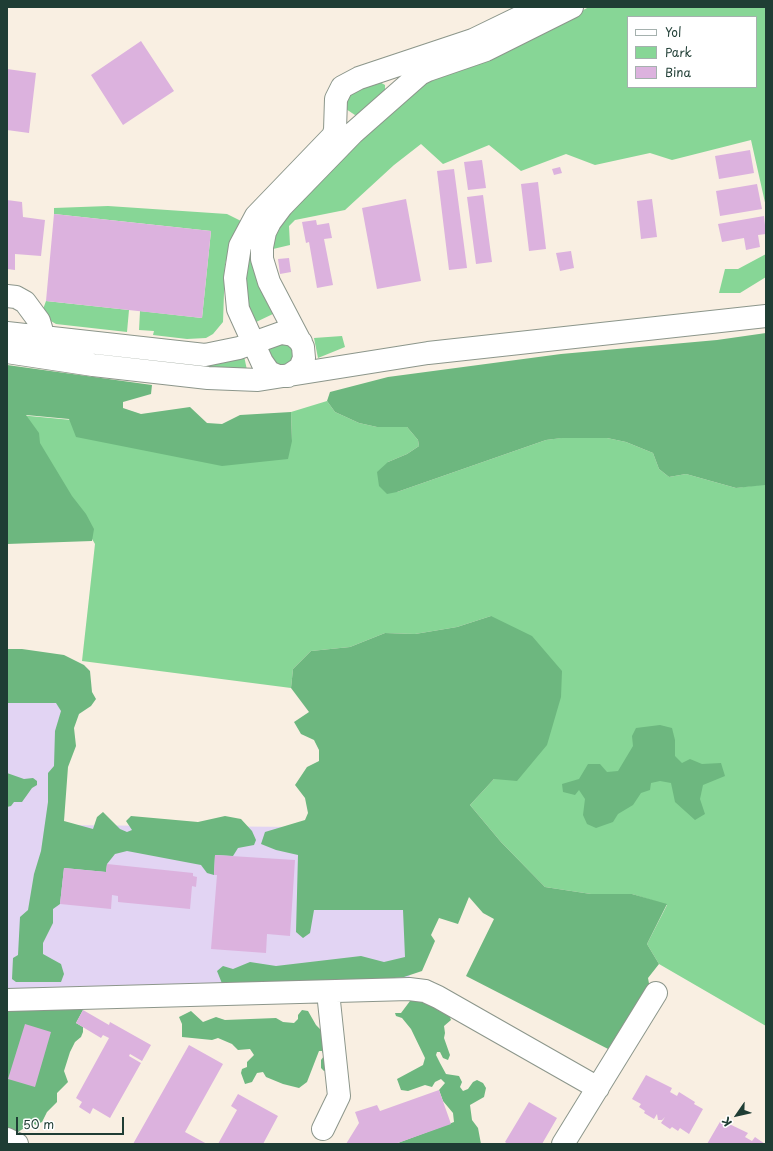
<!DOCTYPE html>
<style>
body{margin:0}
#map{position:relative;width:773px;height:1151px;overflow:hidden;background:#f9efe2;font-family:"Playpen Sans",sans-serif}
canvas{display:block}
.frame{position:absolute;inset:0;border:8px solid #1f3d34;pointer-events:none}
.legend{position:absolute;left:627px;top:16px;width:130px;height:72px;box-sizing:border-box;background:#fff;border:1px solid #a5b1ae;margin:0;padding:5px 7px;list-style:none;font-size:12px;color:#1f3d34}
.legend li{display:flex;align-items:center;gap:8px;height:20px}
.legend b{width:20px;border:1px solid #a5b1ae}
.north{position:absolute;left:717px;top:1095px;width:40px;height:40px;-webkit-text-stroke:3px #fff;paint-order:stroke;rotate:236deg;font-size:11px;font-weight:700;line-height:16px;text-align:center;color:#1f3d34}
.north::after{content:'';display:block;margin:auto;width:14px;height:18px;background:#1f3d34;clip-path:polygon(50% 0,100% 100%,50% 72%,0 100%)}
.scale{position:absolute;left:16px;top:1117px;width:108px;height:18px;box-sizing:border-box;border:2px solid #1f3d34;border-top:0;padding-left:5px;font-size:12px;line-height:14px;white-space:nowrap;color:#1f3d34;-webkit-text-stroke:3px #fff;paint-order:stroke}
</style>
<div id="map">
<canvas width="773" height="1151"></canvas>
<div class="frame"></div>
<ul class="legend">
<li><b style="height:5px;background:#fff"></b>Yol</li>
<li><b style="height:11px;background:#87d696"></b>Park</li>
<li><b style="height:11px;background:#dcb2de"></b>Bina</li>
</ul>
<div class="north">K</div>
<div class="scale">50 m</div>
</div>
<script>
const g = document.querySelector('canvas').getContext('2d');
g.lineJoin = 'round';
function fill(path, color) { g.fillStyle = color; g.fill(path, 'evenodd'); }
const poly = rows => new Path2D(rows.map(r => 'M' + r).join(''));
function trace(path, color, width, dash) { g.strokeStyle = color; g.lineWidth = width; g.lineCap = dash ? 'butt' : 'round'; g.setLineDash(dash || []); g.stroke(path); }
fill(poly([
 [7,695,66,700,52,825,302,827,413,894,409,989,7,1000]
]), '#e2d4f3');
fill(poly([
 [589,7,766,7,766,207,751,140,672,160,650,153,595,165,566,154,521,171,489,145,443,164,421,144,394,165,345,210,295,220,289,226,290,245,273,249,276,228,290,208,426,78,502,53],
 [628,17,756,17,756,87,628,87],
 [378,81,385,85,385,93,360,114,355,115,346,109,343,96],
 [108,206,227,214,243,222,229,251,225,264,223,322,213,334,206,338,187,339,153,335,154,331,139,330,140,311,202,318,211,231,54,214,54,208],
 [254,229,252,260,254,272,275,313,254,323,243,290],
 [766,254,766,277,740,293,719,293,725,269,738,269],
 [46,301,129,310,127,332,56,324,49,320,42,312],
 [342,336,345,347,318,358,314,338],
 [274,342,292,343,294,362,277,371,267,352],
 [244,356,247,370,196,367,196,364,218,364],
 [327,401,335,412,359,423,377,427,407,427,418,440,419,446,407,454,388,462,397,492,546,440,561,438,607,438,626,442,653,453,659,469,669,477,686,474,736,488,766,484,766,1026,659,964,647,944,667,905,632,894,591,894,545,887,501,842,470,805,494,779,491,616,457,627,415,634,385,633,350,647,311,651,293,669,291,688,82,661,95,544,19,415,292,441,291,412]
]), '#87d696');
fill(poly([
 [766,333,765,485,736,488,686,474,669,477,659,469,653,453,626,442,607,438,562,438,546,440,397,492,387,494,379,486,377,472,388,462,407,454,419,446,418,440,407,427,377,427,359,423,335,412,327,401,330,392,388,377,561,354,717,340],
 [7,365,152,385,151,394,123,402,123,408,141,414,190,407,207,423,222,424,240,415,291,412,292,441,288,459,222,466,76,437,69,419,26,415,39,433,40,443,72,496,86,514,94,529,92,541,7,544],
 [491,616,532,636,562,671,561,697,547,745,517,781,494,779,470,805,501,842,545,887,591,894,632,894,667,904,647,944,659,964,648,978,650,989,612,1051,466,976,494,919,483,913,469,897,458,924,439,918,431,935,435,941,422,971,404,977,346,983,223,986,217,971,223,966,233,969,250,962,276,966,361,956,384,962,405,957,403,910,314,910,310,933,303,938,296,932,298,855,276,850,261,844,265,832,305,820,308,813,305,798,295,785,307,767,319,761,319,750,314,740,301,734,294,722,309,712,291,688,293,669,311,651,350,647,385,633,415,634,457,627],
 [7,649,22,649,64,655,84,665,90,671,92,692,96,699,91,706,79,714,74,728,76,746,68,767,64,821,93,829,97,817,103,812,120,829,127,832,132,830,126,821,131,816,198,822,225,816,241,819,252,831,256,840,254,845,238,848,233,856,215,855,214,875,207,873,201,865,127,851,115,854,107,864,106,872,64,868,60,904,53,909,53,923,43,943,43,954,61,964,64,974,61,982,16,982,12,979,13,958,18,955,20,917,28,910,34,874,41,851,48,802,48,773,54,766,55,731,61,711,56,703,7,703],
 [660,725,672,728,675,740,675,756,682,763,690,759,702,764,721,763,725,776,703,785,700,799,705,814,695,820,675,802,671,783,660,781,651,783,650,790,641,793,633,805,618,814,613,822,596,828,587,824,583,815,585,799,579,790,575,795,563,792,562,784,579,779,588,764,600,764,607,772,618,771,633,746,632,736,636,728],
 [7,773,24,779,33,778,37,781,37,785,32,788,22,802,14,802,11,806,7,807],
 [410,1001,426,1001,449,1015,451,1020,444,1026,445,1033,444,1038,450,1055,448,1060,443,1058,440,1052,437,1052,436,1055,440,1063,446,1074,459,1076,462,1082,460,1087,463,1091,468,1089,473,1082,477,1080,483,1083,486,1088,484,1097,470,1105,472,1120,478,1128,481,1144,395,1144,454,1122,453,1113,443,1101,439,1090,445,1083,441,1079,435,1082,432,1087,425,1085,408,1091,401,1090,397,1079,423,1065,425,1058,411,1029,402,1018,396,1016,395,1013,401,1013],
 [7,1004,82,1005,83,1010,76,1023,83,1027,83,1032,81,1037,75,1042,70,1052,64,1071,68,1082,57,1093,57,1102,47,1112,42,1122,36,1125,32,1123,18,1132,7,1130],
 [302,1010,308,1011,316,1025,323,1032,329,1070,324,1071,321,1068,321,1060,324,1056,322,1051,319,1051,307,1082,299,1088,283,1084,266,1077,263,1072,257,1073,252,1082,245,1084,241,1073,242,1069,247,1067,247,1062,254,1055,250,1049,238,1050,232,1044,218,1038,212,1040,182,1037,182,1024,179,1017,191,1011,203,1022,216,1017,225,1020,276,1018,283,1022,294,1023,298,1019,298,1015]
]), '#6db77f');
fill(poly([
 [141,41,174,91,123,125,91,75],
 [7,69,36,73,29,133,7,130],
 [750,150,754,173,719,179,715,156],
 [482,160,486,188,468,190,464,162],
 [560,167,562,173,554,175,552,169],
 [454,169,467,268,449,270,437,171],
 [538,182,546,249,529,251,521,184],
 [757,184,762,209,720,216,716,191],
 [483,195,492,262,476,264,467,197],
 [406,199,421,281,377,289,362,208],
 [652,199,657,237,641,239,637,201],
 [7,200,22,202,23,217,45,220,41,256,15,254,15,270,7,269],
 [54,214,211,231,202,318,46,301],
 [764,216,766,234,758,235,760,247,746,250,744,238,722,242,718,224],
 [316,220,317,225,329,223,332,238,324,239,333,285,317,288,309,242,306,243,302,222],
 [571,251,574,268,560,271,556,253],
 [289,258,291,272,280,274,278,259],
 [215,855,295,860,290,936,267,934,266,953,211,949,217,875,214,875],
 [107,864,193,873,193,876,197,877,196,887,192,886,190,909,118,902,118,896,112,895,111,909,60,904,64,868,106,872],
 [83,1010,109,1025,110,1022,151,1045,142,1061,130,1054,129,1056,141,1063,110,1118,93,1108,90,1114,79,1107,82,1102,76,1098,109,1038,103,1035,101,1038,76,1023],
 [25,1024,51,1032,35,1087,8,1079],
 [189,1045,223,1064,185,1132,207,1144,133,1144],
 [646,1075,672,1088,670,1092,677,1096,679,1092,695,1102,694,1104,703,1109,689,1134,680,1128,678,1131,672,1127,670,1129,661,1123,665,1117,662,1120,658,1120,657,1114,654,1119,644,1113,645,1111,639,1107,641,1104,632,1099],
 [439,1090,451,1124,395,1144,346,1144,359,1123,355,1112,377,1105,380,1111],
 [238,1094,278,1116,263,1144,218,1144,237,1110,231,1106],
 [529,1102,557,1118,542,1144,508,1144,505,1142],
 [721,1120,748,1133,745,1137,752,1141,755,1137,765,1144,707,1144]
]), '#dcb2de');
const minor = poly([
 [541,7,473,40,359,78,342,87,336,99,335,130,333,136,256,216,240,246,235,278,238,309,262,362,269,372,278,376,288,376,300,368,304,358,303,347,269,282,262,259,262,247,265,232,270,222,282,206,353,133,420,74,428,70,486,50,572,7],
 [7,296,16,297,25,302,39,321,44,338],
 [7,333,205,355,239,348,281,333,293,335,301,342],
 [7,352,93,365,208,378,258,380,428,353,766,316],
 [7,1000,409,989,425,991,438,997,598,1088],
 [323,1129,339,1096,328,992],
 [7,1139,17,1144],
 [563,1144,656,993]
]);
trace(minor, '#8c968b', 24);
trace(minor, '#fff', 22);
</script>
